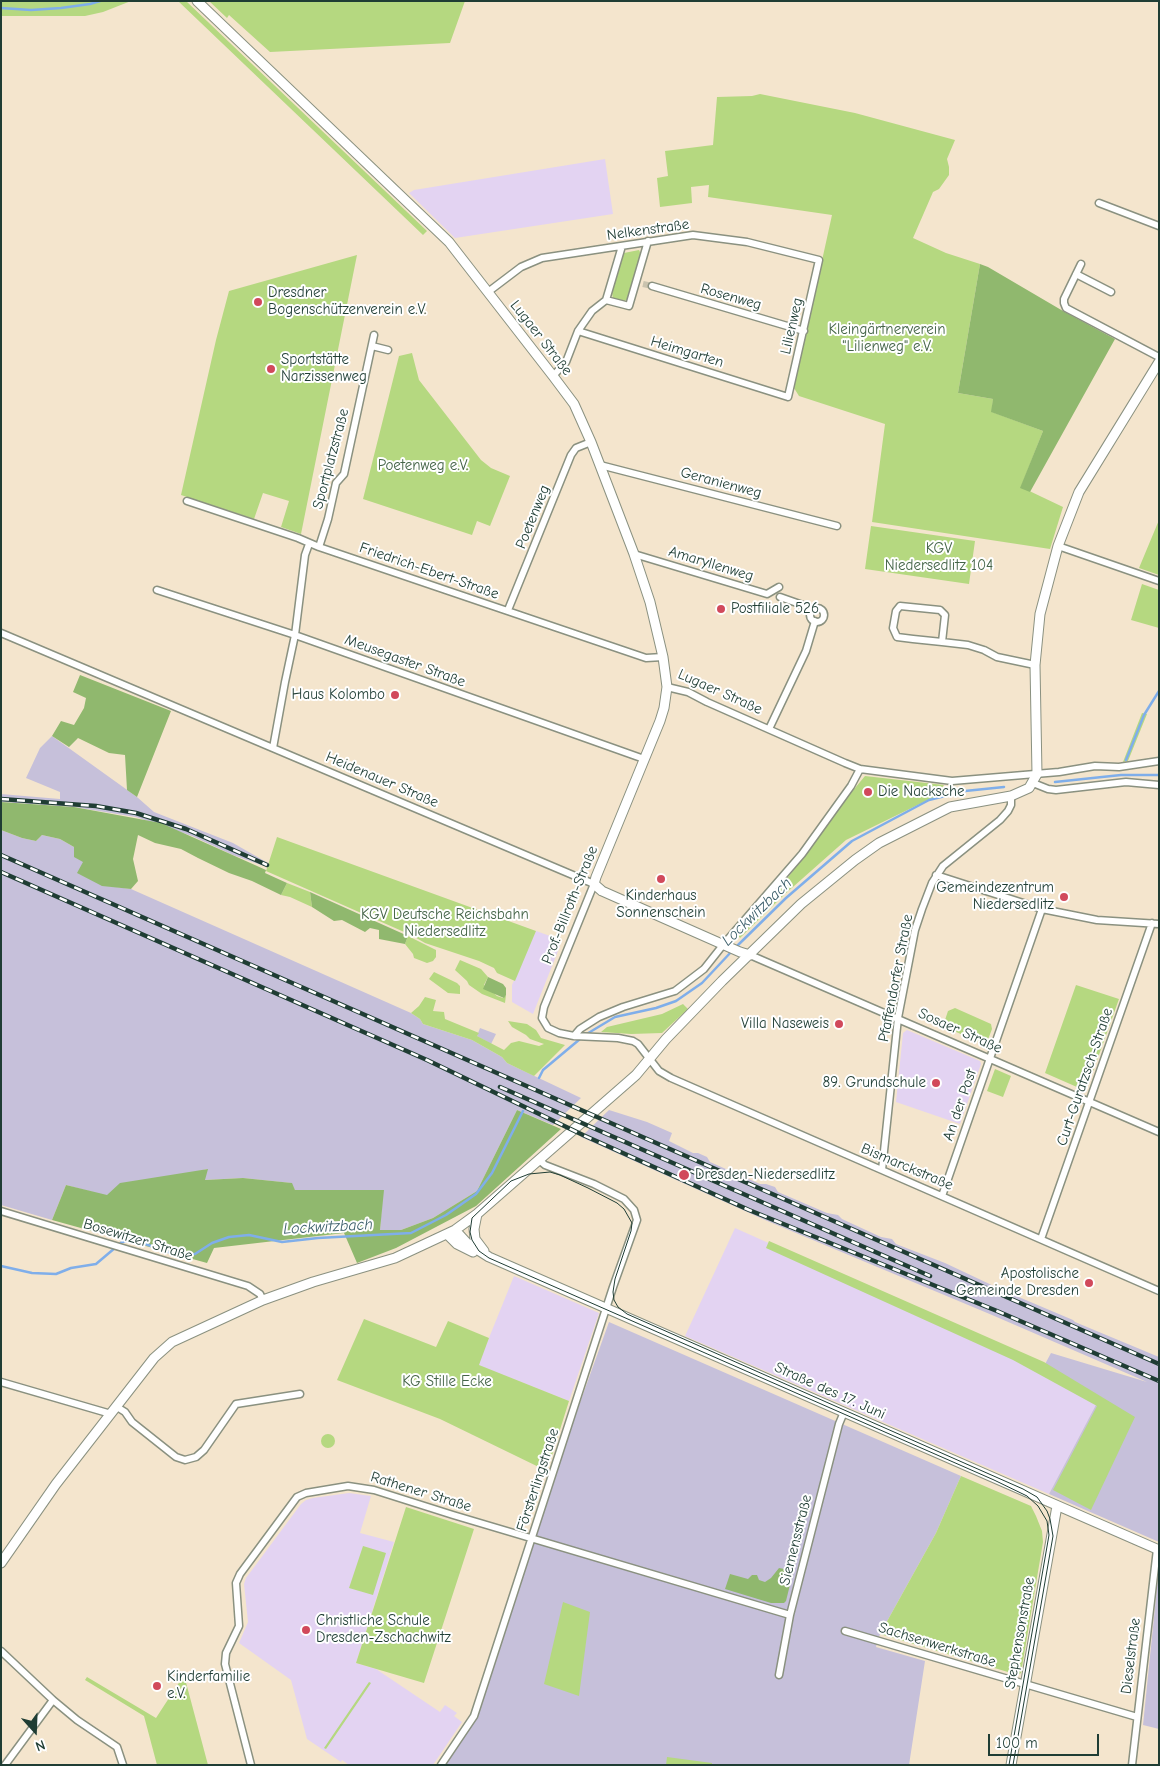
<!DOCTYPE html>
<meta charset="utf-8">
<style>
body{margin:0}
#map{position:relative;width:1160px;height:1766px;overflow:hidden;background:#f4e5cd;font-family:"Comic Neue",sans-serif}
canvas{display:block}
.frame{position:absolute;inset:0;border:2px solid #1f3d34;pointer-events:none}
.north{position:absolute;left:10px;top:1706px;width:50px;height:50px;-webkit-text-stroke:4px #fff;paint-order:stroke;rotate:160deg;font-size:14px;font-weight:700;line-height:20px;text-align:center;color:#1f3d34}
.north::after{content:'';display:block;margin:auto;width:18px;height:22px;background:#1f3d34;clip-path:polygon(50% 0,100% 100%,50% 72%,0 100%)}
.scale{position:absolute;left:988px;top:1734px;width:111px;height:22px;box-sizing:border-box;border:2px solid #1f3d34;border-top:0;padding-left:6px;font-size:15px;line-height:18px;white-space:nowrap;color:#1f3d34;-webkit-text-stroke:4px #fff;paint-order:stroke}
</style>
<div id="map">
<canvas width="1160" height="1766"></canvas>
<div class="frame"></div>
<div class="north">N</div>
<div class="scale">100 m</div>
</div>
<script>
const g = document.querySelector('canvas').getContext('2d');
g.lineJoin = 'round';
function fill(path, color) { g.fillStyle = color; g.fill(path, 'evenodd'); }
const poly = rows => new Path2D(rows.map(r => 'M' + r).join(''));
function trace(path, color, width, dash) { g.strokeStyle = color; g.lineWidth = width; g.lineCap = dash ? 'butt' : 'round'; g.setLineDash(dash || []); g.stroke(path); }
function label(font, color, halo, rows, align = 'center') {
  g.font = font + ' "Comic Neue",sans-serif'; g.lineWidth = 4; g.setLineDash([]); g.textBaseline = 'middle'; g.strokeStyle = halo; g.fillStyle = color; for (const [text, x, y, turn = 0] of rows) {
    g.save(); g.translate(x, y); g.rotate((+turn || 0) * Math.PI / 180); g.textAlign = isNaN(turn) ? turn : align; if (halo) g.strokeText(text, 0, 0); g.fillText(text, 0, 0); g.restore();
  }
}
fill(poly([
 [605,159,613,214,455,238,409,193,414,190],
 [536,931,553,937,555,942,555,944,560,946,533,1014,512,1002,512,985],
 [907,1030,980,1061,981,1064,960,1124,896,1102,903,1033],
 [735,1228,1044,1366,1098,1401,1049,1494,685,1336],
 [514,1276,599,1313,569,1401,478,1365],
 [349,1493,371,1496,360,1533,394,1542,356,1663,376,1669,440,1712,445,1705,457,1713,454,1716,462,1722,433,1765,349,1765,342,1760,341,1762,307,1739,291,1680,239,1643,248,1622,244,1584,246,1578,301,1504,306,1500,313,1498]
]), '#e3d3f2');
fill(poly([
 [52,736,137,797,154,812,233,843,268,863,267,867,233,855,192,836,136,817,74,807,1,802,1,794,60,799,60,792,26,778,40,748],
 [1,830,22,838,36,841,42,835,60,839,74,847,102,885,131,889,411,1013,420,1019,423,1024,472,1040,502,1057,507,1063,581,1098,553,1125,517,1110,477,1191,433,1218,401,1230,380,1230,383,1190,295,1190,291,1183,243,1178,204,1180,207,1169,107,1196,66,1185,52,1220,1,1205],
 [480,1028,496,1034,491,1044,477,1036],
 [609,1110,647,1122,672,1133,669,1141,693,1153,698,1153,707,1157,710,1162,760,1184,766,1184,775,1187,778,1192,827,1213,838,1215,842,1219,881,1237,892,1239,896,1244,945,1263,998,1288,1010,1291,1014,1295,1073,1320,1075,1322,1159,1357,1159,1542,1049,1494,1098,1401,1044,1366,1051,1353,1147,1382,992,1315,765,1220,581,1137],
 [609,1322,961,1476,936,1533,880,1634,876,1647,925,1661,909,1765,441,1765,474,1716,531,1539],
 [1159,1568,1159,1729,1143,1725]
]), '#c6c0da');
fill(poly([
 [1,1,131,1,103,12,85,16,1,16],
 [178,1,186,1,427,231,423,235],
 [209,1,219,2,465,1,450,43,270,52,229,15,227,18],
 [760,94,855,113,955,140,947,159,949,167,949,175,939,189,933,192,913,238,946,253,980,264,958,393,993,399,992,412,1043,431,1021,487,1063,507,1050,549,872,522,885,424,799,396,794,388,832,215,708,197,709,185,691,187,692,203,660,207,657,178,668,176,665,151,713,145,717,97,752,96],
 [639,250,641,254,628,299,623,302,613,299,612,293,624,253],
 [357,255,301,534,281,527,289,501,263,493,254,519,181,495,216,340,229,291],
 [412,353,419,380,481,460,491,468,510,476,490,526,477,521,472,535,363,499,399,356],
 [1159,520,1159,575,1139,568],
 [871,526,975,541,969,584,865,569],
 [1142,584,1159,590,1159,628,1131,620],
 [1142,713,1147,714,1128,761,1123,762],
 [865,776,944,785,936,796,846,840,785,894,740,938,737,934,786,880,850,794],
 [277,837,536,931,515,981,497,973,494,968,479,961,425,943,411,935,266,871],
 [287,883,310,892,312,907,290,897,281,895],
 [408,936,436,950,436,957,433,961,427,963,414,958,413,954,405,944],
 [460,960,481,969,488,977,484,985,497,996,503,998,506,995,505,1003,482,994,469,985,467,981,455,970],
 [434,972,457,983,460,986,460,994,448,993,429,979],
 [1076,985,1119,999,1086,1091,1045,1073],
 [425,997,436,1000,433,1011,444,1012,445,1019,479,1033,477,1036,504,1050,511,1043,519,1041,539,1046,544,1044,530,1039,526,1035,512,1027,508,1021,527,1024,536,1030,541,1038,565,1045,534,1076,507,1063,502,1057,472,1040,423,1024,420,1019,411,1013,419,1006],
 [683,1004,688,1009,662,1033,631,1034,601,1032,607,1027,662,1014],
 [955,1008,991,1024,992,1029,987,1042,981,1043,945,1027,944,1023,948,1011],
 [995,1069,1011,1076,1003,1097,987,1091],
 [769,1241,1044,1362,1135,1417,1091,1510,1053,1490,1097,1406,1013,1360,766,1248],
 [364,1319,436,1347,448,1321,489,1338,479,1365,569,1401,547,1471,440,1419,337,1380],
 '321 1441a7 7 0 1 1 14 0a7 7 0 1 1-14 0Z',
 [961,1476,1031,1506,1036,1516,1042,1531,1043,1542,1021,1673,1018,1675,880,1634,936,1533],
 [406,1507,474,1529,424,1683,356,1663],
 [363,1546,386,1553,373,1595,349,1588],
 [563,1602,590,1612,579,1696,544,1684],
 [184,1675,208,1765,157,1765,144,1716,85,1680,87,1677,156,1718],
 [369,1682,371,1683,326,1749,324,1748],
 [667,1757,712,1763,712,1765,666,1765]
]), '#b5d880');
fill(poly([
 [980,264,988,267,1063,311,1115,339,1030,492,1020,488,1043,431,991,412,993,399,958,393],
 [80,675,171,711,137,797,127,790,125,755,109,753,78,738,69,747,52,736,61,721,74,725,84,708,86,698,73,692],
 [1,802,74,807,161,823,266,870,265,873,287,883,281,895,252,881,229,873,198,858,181,849,155,843,138,835,133,859,138,881,131,889,102,886,77,873,83,862,74,857,74,847,60,839,42,835,36,841,22,838,1,830],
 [310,892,408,936,405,944,379,939,379,930,370,928,365,932,342,920,334,921,312,907],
 [488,977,503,984,506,988,506,995,504,998,483,989],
 [517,1110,561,1129,476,1206,396,1248,357,1263,344,1233,214,1248,207,1263,52,1220,66,1185,107,1195,120,1183,208,1169,205,1180,243,1178,292,1183,295,1190,384,1190,380,1230,401,1230,433,1218,477,1191],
 [795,1555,797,1556,786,1601,784,1603,771,1603,725,1589,730,1574,748,1579,752,1575,757,1575,759,1580,765,1582,771,1578,779,1568,790,1570]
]), '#90b86e');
trace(poly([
 [1,8,31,10,61,8,90,4,100,1],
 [1126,760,1144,715,1159,691],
 [1055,782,1121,775,1159,775],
 [736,947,786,898,852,841,929,800,965,791,1004,787],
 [585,1035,615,1017,656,1008,676,1001,702,983,732,951],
 [539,1078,543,1070,580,1039],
 [1,1266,32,1273,56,1274,71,1268,96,1264,122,1242,134,1240,174,1254,195,1254,212,1243,229,1237,249,1235,282,1242,318,1238,411,1233,446,1215,476,1194,492,1173,523,1111]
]), '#7faeea', 2.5);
trace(poly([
 [643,284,652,286]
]), '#c9c3ae', 6, [6, 3]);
const street = poly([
 [1099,203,1159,226],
 [1081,264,1064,299,1064,303,1066,308,1159,357],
 [1076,274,1111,292],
 [652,286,804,331],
 [488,292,521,267,542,258,693,235,747,242,819,260,788,397,578,331],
 [606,300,629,306,648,241],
 [606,300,622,246],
 [372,346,388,350],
 [553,376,566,362,578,331,592,311,606,300],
 [600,465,837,526],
 [187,501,298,538,319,547,646,658,663,657],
 [1058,546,1159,581],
 [319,547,328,519,336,483,344,474,374,335],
 [634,554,767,594,779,587],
 [157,590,295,635,644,759],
 [780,597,814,609],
 '810 615a7 7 0 1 1 14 0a7 7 0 1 1-14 0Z',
 [508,610,571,455,576,448,591,442],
 [1,633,594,884,544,1007,542,1018,548,1028,559,1033,574,1036,618,1038,633,1041,638,1044,659,1071,671,1078,1159,1291],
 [942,642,945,615,940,610,900,606,896,611,893,628,897,637,913,639,942,642,968,645,984,650,997,657,1035,665],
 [667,687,688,692,707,702,845,763,860,769,952,781,1059,772,1095,766,1119,767,1159,761],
 [769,729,806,651,815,621],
 [273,748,285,682,295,635,305,555,309,544],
 [1033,783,1048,789,1056,790,1126,782,1159,785],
 [936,875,1042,909,1097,920,1159,924],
 [750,955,1159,1132],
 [574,1036,580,1029,599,1017,623,1007,675,991,704,969,723,945,802,854,851,786,860,769],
 [882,1170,898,1018,915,930,922,909,932,883,943,866,1000,820,1008,811,1011,805,1011,796],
 [942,1196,1042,909],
 [1,1211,248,1286,260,1294,263,1300],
 [1041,1239,1152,923],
 [1,1382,111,1414],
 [117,1407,125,1412,132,1422,176,1457,185,1460,196,1457,204,1450,236,1404,300,1394],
 [845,1631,1137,1717],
 [1,1651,53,1700,77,1720,117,1747,123,1765],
 [779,1675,790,1615,839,1424,844,1412],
 [5,1765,53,1700],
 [251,1765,225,1664,226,1653,239,1626,236,1583,240,1574,297,1497,306,1493,348,1486,374,1490,453,1515,790,1615],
 [441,1765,474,1716,613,1287,637,1220,634,1210,624,1199,594,1184,545,1165,539,1160],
 [1132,1765,1157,1549]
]);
const secondary = poly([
 [197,1,449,242,553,376,574,404,591,442,634,554,650,602,663,657,667,687,664,708,660,721,596,877,594,884,602,891,740,952,750,955],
 [477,1214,474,1229,475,1239,484,1251],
 [455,1230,467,1243,489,1257,1159,1550],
 [447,1234,457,1244,473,1252],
 [1,1563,56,1484,154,1358,172,1342,263,1300,313,1282,395,1258,455,1230,477,1214,636,1075,666,1039,722,981,801,904,855,860,879,843,950,807,1011,796,1029,788,1037,774,1035,665,1040,614,1058,546,1079,492,1159,362],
 [1011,1765,1057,1506]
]);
trace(street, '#8a9180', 9);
trace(secondary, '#8a9180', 11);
trace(street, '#fff', 6);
trace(secondary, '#fff', 9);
trace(poly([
 [1009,1765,1049,1535,1047,1521,1038,1506,1027,1496,994,1480,489,1258,479,1251,472,1240,470,1232,472,1218,511,1181,529,1174,550,1172,560,1175,588,1188,617,1203,624,1209,632,1223,631,1231,615,1279,613,1292,614,1300,618,1307,627,1314,1023,1489,1037,1497,1047,1511,1050,1519,1053,1536,1013,1765]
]), '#1f3d34', 1);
const rail = poly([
 [1,799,96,806,136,813,186,829,267,865],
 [1,855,1159,1364],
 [1,872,427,1060,583,1135,749,1210,997,1311,1159,1381],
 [500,1087,930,1276]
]);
trace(rail, '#1f3d34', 4.5);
trace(rail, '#fff', 2.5, [8]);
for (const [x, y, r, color] of [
 [258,302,5,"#d1495b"],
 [271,369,5,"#d1495b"],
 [721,609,5,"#d1495b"],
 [395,695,5,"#d1495b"],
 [868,792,5,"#d1495b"],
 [661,879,5,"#d1495b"],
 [1064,897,5,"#d1495b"],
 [839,1024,5,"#d1495b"],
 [936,1083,5,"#d1495b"],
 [684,1175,6,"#d1495b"],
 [1089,1283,5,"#d1495b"],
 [306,1630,5,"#d1495b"],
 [157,1686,5,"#d1495b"]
]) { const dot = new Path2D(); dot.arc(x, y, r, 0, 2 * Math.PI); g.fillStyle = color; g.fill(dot); trace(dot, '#fff', 2); }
label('15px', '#1f3d34', '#fff', [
 ["Nelkenstraße",648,230,-8],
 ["Rosenweg",731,297,16],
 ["Lilienweg",792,326,-77],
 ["Lugaer Straße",541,338,52],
 ["Heimgarten",687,352,17],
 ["Sportplatzstraße",331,459,-75],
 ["Geranienweg",721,483,15],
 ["Poetenweg",533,517,-68],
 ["Amaryllenweg",711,564,17],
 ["Friedrich-Ebert-Straße",429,571,19],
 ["Meusegaster Straße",405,661,20],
 ["Lugaer Straße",720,692,24],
 ["Heidenauer Straße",382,780,23],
 ["Prof.-Billroth-Straße",570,905,-68],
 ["Pfaffendorfer Straße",896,978,-79],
 ["Sosaer Straße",960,1031,24],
 ["Curt-Guratzsch-Straße",1085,1077,-71],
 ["An der Post",960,1105,-71],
 ["Bismarckstraße",907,1167,23],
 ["Bosewitzer Straße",138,1240,17],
 ["Straße des 17. Juni",830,1391,24],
 ["Försterlingstraße",538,1480,-72],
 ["Rathener Straße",421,1492,17],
 ["Siemensstraße",796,1540,-76],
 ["Stephensonstraße",1020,1633,-80],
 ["Sachsenwerkstraße",937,1645,17],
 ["Dieselstraße",1131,1656,-83]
]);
label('15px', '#1f3d34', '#fff', [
 ["Dresdner",268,293],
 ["Bogenschützenverein e.V.",268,310],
 ["Sportstätte",281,360],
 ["Narzissenweg",281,377],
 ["Postfiliale 526",731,609],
 ["Haus Kolombo",385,695,"right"],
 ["Die Nacksche",878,792],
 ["Gemeindezentrum",1054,888,"right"],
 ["Niedersedlitz",1054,905,"right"],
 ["Kinderhaus",661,896,"center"],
 ["Sonnenschein",661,913,"center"],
 ["Villa Naseweis",829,1024,"right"],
 ["89. Grundschule",926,1083,"right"],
 ["Dresden-Niedersedlitz",695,1175],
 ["Apostolische",1079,1274,"right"],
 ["Gemeinde Dresden",1079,1291,"right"],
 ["Christliche Schule",316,1621],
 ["Dresden-Zschachwitz",316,1638],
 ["Kinderfamilie",167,1677],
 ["e.V.",167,1694]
], 'left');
label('15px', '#446447', '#fff', [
 ["Kleingärtnerverein",887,330],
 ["\"Lilienweg\" e.V.",887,347],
 ["Poetenweg e.V.",423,466],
 ["KGV",939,549],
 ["Niedersedlitz 104",939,566],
 ["KGV Deutsche Reichsbahn",445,915],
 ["Niedersedlitz",445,932],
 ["KG Stille Ecke",447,1382]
]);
label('italic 16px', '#3c5f6b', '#fff', [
 ["Lockwitzbach",757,912,-44],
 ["Lockwitzbach",328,1227,-3]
]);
</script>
